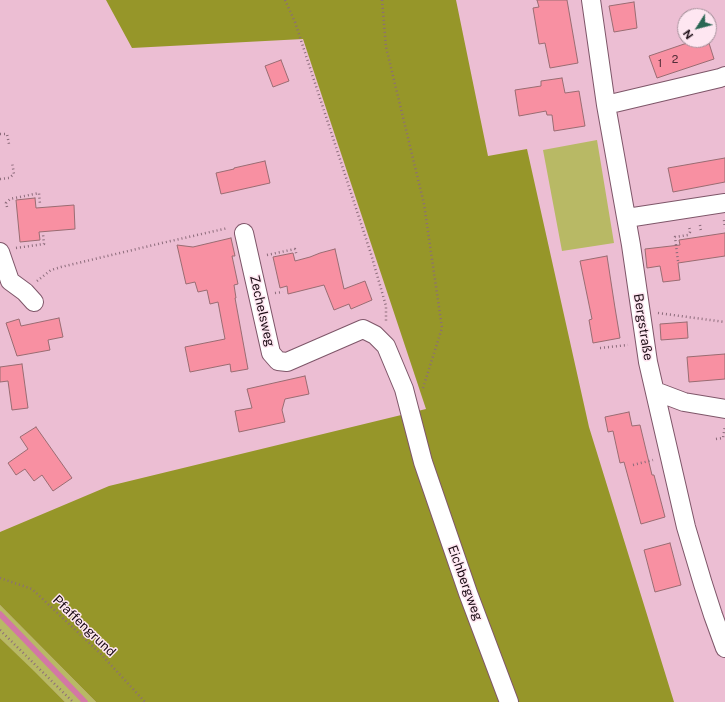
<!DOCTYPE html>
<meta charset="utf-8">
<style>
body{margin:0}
#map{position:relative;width:725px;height:702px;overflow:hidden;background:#ecbed3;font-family:"Public Sans",sans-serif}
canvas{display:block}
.north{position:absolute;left:677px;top:8px;width:40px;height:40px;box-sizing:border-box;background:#fee6f1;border:1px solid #a38f99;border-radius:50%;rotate:234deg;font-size:11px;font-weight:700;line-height:16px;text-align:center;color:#1b0c14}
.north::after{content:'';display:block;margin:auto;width:14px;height:18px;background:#2a6754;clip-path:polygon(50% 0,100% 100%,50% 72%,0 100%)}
</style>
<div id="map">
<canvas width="725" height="702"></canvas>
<div class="north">N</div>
</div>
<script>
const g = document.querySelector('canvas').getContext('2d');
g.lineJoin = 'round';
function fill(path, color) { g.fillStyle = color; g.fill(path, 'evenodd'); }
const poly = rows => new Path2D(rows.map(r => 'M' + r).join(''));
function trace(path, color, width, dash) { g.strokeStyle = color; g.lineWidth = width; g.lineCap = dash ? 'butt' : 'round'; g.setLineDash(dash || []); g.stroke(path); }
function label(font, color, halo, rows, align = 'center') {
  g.font = font + ' "Public Sans",sans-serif'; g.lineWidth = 3; g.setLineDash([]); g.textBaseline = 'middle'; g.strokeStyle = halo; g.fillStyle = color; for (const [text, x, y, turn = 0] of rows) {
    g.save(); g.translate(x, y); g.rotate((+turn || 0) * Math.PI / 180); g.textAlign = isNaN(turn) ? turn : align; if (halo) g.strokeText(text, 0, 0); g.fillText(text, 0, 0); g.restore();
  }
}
fill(poly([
 [597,140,614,243,562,251,543,150],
 [0,605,96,702,65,702,0,638]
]), '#b8b965');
fill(poly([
 [106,0,456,0,488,156,527,149,589,427,674,702,96,702,0,605,0,532,109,486,426,409,303,39,132,48],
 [0,638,34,671,65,702,0,702]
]), '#969629');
trace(poly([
 [0,614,85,702]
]), '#d377a5', 5.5);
const building = poly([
 [537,0,567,0,578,63,550,68,545,43,539,44,533,8,539,7,537,0],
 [634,2,637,28,614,32,609,6,634,2],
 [696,40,708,40,714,59,657,78,649,56,696,40],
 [281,60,289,81,273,87,265,66,281,60],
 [562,78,565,93,579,91,585,126,554,131,552,115,547,115,546,111,519,116,515,90,541,86,541,81,562,78],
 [725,158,725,182,673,192,668,168,725,158],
 [265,161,270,183,221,194,216,173,234,169,234,168,265,161],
 [35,198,36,208,74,205,75,229,39,232,40,240,20,242,16,200,35,198],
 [725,233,725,256,678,263,680,280,663,282,660,266,647,268,645,249,680,245,679,240,725,233],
 [231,238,235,256,232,256,238,284,234,285,236,298,235,298,248,369,231,372,230,364,190,372,185,347,225,339,218,302,210,304,207,290,198,292,195,282,186,284,177,245,193,247,231,238],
 [335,249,344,289,365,281,372,300,351,309,349,304,334,310,324,285,288,294,287,286,280,288,273,257,293,253,295,261,310,257,320,253,335,249],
 [607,256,615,308,620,338,593,343,589,320,592,319,580,261,607,256],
 [59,318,63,337,48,340,50,350,17,356,6,323,19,319,21,326,59,318],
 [687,322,688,338,661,340,660,324,687,322],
 [725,354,725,379,689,382,687,357,725,354],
 [22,364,28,408,12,410,8,381,0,382,0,367,22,364],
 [305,376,309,394,285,399,282,410,285,422,239,432,235,411,252,408,247,389,305,376],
 [629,412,632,426,640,425,652,475,654,475,665,517,641,524,624,462,620,463,613,431,608,432,605,417,629,412],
 [36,427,72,478,53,491,42,475,34,481,25,469,16,475,8,463,28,449,20,437,36,427],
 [670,543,681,585,655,592,644,550,670,543]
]);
fill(building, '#f890a2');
trace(building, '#996c72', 1);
const street = poly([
 [591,0,606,105,631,245,648,362,686,527,703,584,713,615,725,648],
 [606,105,720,78,725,76],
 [627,218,725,203],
 [244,233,271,353,278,361,287,362,363,329,375,335,386,346,404,389,423,462,468,593,509,702],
 [0,252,10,281,25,292,34,302],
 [655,391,684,402,725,409]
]);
trace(street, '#7e5669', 20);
trace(poly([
 [285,0,295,22,371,254,386,306,386,322],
 [382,0,386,47,424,204,442,328,423,388],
 [0,134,7,134,9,144],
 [0,179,9,178,14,174,12,162],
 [7,207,6,203,10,199,39,193,40,204],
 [724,220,725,228],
 [700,225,701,232],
 [16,248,44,244,43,234],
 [267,255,295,249,297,256],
 [678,261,675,237,688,235,690,232,689,225],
 [37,281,51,270,61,267,162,243,228,228],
 [275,293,283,292],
 [658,313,725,322],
 [600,348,628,345],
 [716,439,723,438,725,426],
 [633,465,653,460],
 [0,578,32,589,100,653,145,702],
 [0,630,73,702]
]), '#8c6c7b', 2.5, [1, 3]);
trace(street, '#fff', 18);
label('11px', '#522d38', null, [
 ["2",675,60],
 ["1",660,64]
]);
label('13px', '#1b0c14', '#fee6f1', [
 ["Zechelsweg",262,311,77],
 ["Bergstraße",643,327,81],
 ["Eichbergweg",465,583,70],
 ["Pfaffengrund",84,626,44]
]);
</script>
